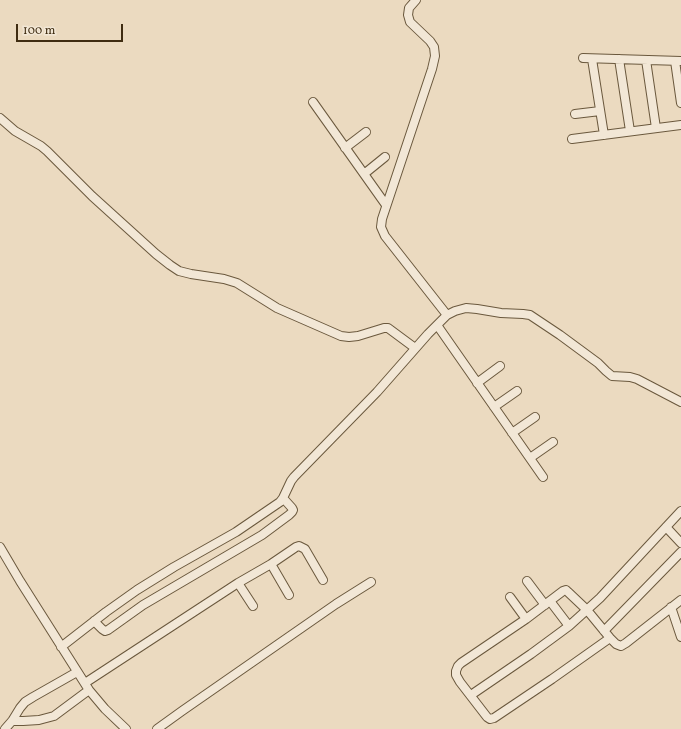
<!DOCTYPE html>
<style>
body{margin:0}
#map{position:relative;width:681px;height:729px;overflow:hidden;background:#ebdac0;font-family:Vollkorn,serif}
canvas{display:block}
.scale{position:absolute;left:16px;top:24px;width:107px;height:18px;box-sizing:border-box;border:2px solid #3f2c11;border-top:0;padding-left:5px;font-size:12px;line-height:14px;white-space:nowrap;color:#3f2c11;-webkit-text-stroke:3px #f2e7d6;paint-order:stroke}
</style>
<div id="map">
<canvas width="681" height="729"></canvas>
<div class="scale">100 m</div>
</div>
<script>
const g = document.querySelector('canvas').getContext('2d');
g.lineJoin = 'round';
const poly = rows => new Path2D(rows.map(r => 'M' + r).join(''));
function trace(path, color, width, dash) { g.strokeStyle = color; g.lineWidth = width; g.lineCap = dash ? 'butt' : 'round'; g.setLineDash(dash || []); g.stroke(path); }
const minor = poly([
 [416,0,409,8,408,15,410,22,430,41,434,47,435,56,432,69,382,219,381,227,385,236,447,315],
 [583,58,681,61],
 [592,59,604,135],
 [619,59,630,131],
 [646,60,656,128],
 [675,61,681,103],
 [313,102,386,205],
 [575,114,600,111],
 [0,118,15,131,41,146,47,151,92,196,156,254,170,265,179,271,191,274,224,279,237,283,277,308,341,336,349,337,358,336,384,328,388,328,415,348],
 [572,139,681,125],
 [345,148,366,132],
 [364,174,385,157],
 [437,325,543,477],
 [477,383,500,366],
 [494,407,517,391],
 [512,433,535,417],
 [530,458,553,442],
 [666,527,681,543],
 [0,547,20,581,89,690,105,709,126,729],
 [271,564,289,595],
 [527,581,545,605],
 [238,583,253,606],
 [510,597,526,619],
 [550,601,569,626],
 [671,607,681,637],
 [94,621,102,629,105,631,108,630,143,605,262,535,289,515,292,512,293,510,292,508,283,498],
 [604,631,681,552],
 [610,638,552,679,494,718,490,719,487,717,460,682,456,675,456,671,458,666,461,663,526,619,563,591,566,590,568,592,587,610,610,638,616,644,621,646,626,643,681,600],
 [61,647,106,612,137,590,174,567,236,532,280,502,283,498,291,481,294,477,377,392,428,334,447,315,455,311,466,308,477,309,501,313,523,314,530,315,560,335,598,363,606,371,612,376,630,377,637,379,681,402],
 [85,683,238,583,271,564,296,547,299,546,305,549,323,580],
 [471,695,531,654,569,626,600,598,681,511],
 [12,721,23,721,39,720,54,716,89,690],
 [5,729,12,721,20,708,25,702,33,697,77,672],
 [157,729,182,711,336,604,371,582]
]);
trace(minor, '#6a583d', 10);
trace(minor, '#f2e7d6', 8);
</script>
